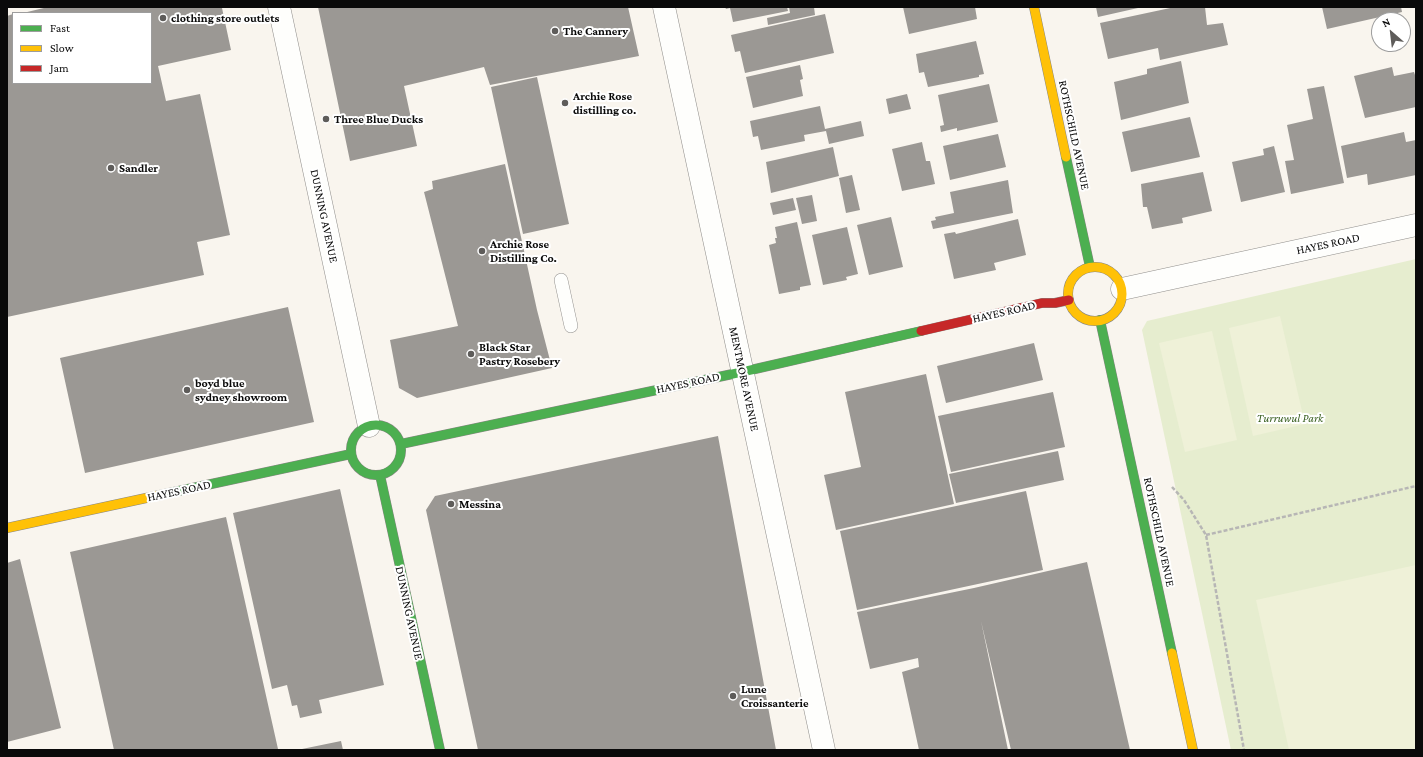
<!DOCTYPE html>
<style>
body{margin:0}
#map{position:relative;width:1423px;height:757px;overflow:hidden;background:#f9f5ee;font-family:"Crimson Pro",serif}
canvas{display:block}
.frame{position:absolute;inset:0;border:8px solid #0a0a0a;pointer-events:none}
.legend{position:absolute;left:12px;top:12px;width:140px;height:72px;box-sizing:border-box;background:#fff;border:1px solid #9d9d9d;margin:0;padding:5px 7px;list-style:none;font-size:12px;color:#0a0a0a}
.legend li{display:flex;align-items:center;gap:8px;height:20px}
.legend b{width:20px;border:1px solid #9d9d9d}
.north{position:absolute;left:1371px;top:12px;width:40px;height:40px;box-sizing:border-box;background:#fff;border:1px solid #9d9d9d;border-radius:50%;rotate:332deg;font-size:11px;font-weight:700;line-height:16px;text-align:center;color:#0a0a0a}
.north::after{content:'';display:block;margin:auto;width:14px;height:18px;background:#5e5c5a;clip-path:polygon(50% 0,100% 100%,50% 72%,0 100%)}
</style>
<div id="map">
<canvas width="1423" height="757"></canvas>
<div class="frame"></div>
<ul class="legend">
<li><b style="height:5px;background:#4caf50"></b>Fast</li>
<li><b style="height:5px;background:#ffc107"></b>Slow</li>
<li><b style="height:5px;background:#c62828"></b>Jam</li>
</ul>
<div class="north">N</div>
</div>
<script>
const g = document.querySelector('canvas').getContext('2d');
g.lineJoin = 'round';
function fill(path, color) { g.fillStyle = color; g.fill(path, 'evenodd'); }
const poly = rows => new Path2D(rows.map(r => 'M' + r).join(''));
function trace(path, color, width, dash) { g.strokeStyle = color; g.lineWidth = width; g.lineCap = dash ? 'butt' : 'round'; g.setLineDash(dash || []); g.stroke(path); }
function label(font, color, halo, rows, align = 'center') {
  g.font = font + ' "Crimson Pro",serif'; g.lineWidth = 4; g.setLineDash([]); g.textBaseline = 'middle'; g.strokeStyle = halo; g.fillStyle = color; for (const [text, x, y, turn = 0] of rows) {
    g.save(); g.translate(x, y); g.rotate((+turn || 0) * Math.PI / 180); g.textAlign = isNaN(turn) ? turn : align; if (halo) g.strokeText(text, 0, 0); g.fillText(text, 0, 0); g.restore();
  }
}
fill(poly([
 [1416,259,1416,750,1231,750,1142,330,1147,321]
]), '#e6edcf');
fill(poly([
 [1280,316,1305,424,1253,436,1229,328],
 [1212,331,1237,440,1185,452,1159,343],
 [1416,565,1416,750,1289,750,1256,600]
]), '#eff1d8');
fill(poly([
 [48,7,225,7,222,8,231,50,158,66,166,101,200,94,230,235,197,242,204,275,7,317,7,16,13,14,13,83,151,83,151,13,23,13],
 [318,7,628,7,639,56,490,85,484,67,404,86,417,146,350,161],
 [725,7,787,7,788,11,733,22,730,8,726,9],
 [789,7,814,7,815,15,768,25,767,18,790,13],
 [903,7,975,7,977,19,909,34],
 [1096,7,1138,7,1138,8,1098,17],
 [1175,7,1205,7,1207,25,1223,23,1228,45,1160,60,1158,48,1108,59,1100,23],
 [1322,7,1401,7,1402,12,1327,29],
 [825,14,834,53,745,73,740,51,735,52,731,35],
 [976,41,984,74,979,75,979,77,928,87,924,72,919,73,916,54],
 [1181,61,1189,103,1121,120,1114,82,1147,74,1147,69],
 [800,65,803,79,800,80,803,96,753,108,746,77],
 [1392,67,1394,76,1414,72,1416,78,1416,107,1365,118,1354,76],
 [537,77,569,224,523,234,491,87],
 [989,84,998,122,957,131,957,128,941,132,940,126,944,125,938,95],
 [1324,86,1344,183,1291,194,1285,161,1294,160,1287,125,1313,119,1307,89],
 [907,94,911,109,889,114,886,99],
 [820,106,825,129,861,121,864,136,829,144,826,131,804,135,805,141,761,150,758,136,753,137,750,121],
 [1190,117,1200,157,1131,172,1122,132],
 [1404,132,1406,142,1416,140,1416,175,1368,185,1367,174,1347,178,1341,146],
 [998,134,1006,167,950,180,943,146],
 [922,142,926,161,930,161,935,184,902,191,892,149],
 [1274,146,1285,192,1241,202,1232,162,1264,155,1263,149],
 [833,147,839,176,771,193,766,162],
 [505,164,537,310,552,368,417,398,399,388,390,340,458,326,424,192,433,189,432,181],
 [1203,172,1212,211,1182,218,1183,223,1152,229,1147,207,1143,207,1141,184],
 [852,175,860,210,846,213,839,178],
 [1008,180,1013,213,933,229,931,221,936,220,935,217,954,213,950,192],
 [812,195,817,221,802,224,796,198],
 [793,198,796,210,773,215,770,203],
 [891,217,903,267,869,275,857,225],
 [1018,219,1026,255,994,263,996,270,954,279,944,234,955,232,956,234],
 [797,222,811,285,800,287,800,290,779,294,769,245,776,243,775,238,777,238,775,227],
 [847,227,858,274,846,277,847,280,823,285,812,235],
 [288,307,314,422,85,473,60,358],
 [1034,343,1043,380,946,403,937,366],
 [926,374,954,504,836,530,824,475,861,467,845,392],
 [1053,392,1065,447,951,472,938,416],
 [718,436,776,750,478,750,426,510,435,496],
 [1058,451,1064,480,956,503,949,474],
 [340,489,384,685,319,700,322,713,300,718,297,705,292,706,287,685,272,689,233,513],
 [1026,491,1043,570,857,610,840,531],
 [226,517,278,749,114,750,70,552],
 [20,559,61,728,7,742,7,563],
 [1087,562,1130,750,1011,750,981,621,1008,750,919,750,902,672,919,667,918,658,870,669,857,612,974,588],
 [341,741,343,750,302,750,302,749]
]), '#9b9894');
const lane = poly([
 [561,280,571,326]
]);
const street = poly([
 [279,7,369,426],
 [664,7,824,750],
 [1122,289,1416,225]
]);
const fast = poly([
 [1066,157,1090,267],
 [1100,320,1172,653],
 '351 450a25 25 0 1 1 50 0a25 25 0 1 1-50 0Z',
 [401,444,742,372,921,331],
 [380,475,440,750],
 [160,495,351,454]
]);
const slow = poly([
 [1034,7,1066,157],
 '1068 294a27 27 0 1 1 54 0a27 27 0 1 1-54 0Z',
 [7,528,160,495],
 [1172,653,1193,750]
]);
const jam = poly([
 [921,331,1042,303,1055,303,1069,300]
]);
trace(lane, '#92908d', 14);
trace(street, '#92908d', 23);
trace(fast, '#888683', 10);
trace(slow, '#888683', 10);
trace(jam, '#888683', 10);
trace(poly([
 [1172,487,1184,500,1206,535,1244,750],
 [1206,535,1416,486]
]), '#b7b6b5', 2.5, [4, 2]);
trace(lane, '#fefefc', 13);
trace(street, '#fefefc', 22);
trace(fast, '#4caf50', 9);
trace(slow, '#ffc107', 9);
trace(jam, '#c62828', 9);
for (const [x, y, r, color] of [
 [163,18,4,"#5e5c5a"],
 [555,31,4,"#5e5c5a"],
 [565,103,4,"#5e5c5a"],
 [326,119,4,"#5e5c5a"],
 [111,168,4,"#5e5c5a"],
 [482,251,4,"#5e5c5a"],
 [471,354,4,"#5e5c5a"],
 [187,390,4,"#5e5c5a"],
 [451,504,4,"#5e5c5a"],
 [733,696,4,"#5e5c5a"]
]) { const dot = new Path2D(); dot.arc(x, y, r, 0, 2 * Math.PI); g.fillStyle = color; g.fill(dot); trace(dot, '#fff', 1.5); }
label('bold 12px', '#0a0a0a', '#fff', [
 ["clothing store outlets",171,18],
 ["The Cannery",563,31],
 ["Archie Rose",573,96],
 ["distilling co.",573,110],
 ["Three Blue Ducks",334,119],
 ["Sandler",119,168],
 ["Archie Rose",490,244],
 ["Distilling Co.",490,258],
 ["Black Star",479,347],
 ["Pastry Rosebery",479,361],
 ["boyd blue",195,383],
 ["sydney showroom",195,397],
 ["Messina",459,504],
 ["Lune",741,689],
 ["Croissanterie",741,703]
], 'left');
label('12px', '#0a0a0a', '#fff', [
 ["ROTHSCHILD AVENUE",1074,135,78],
 ["DUNNING AVENUE",324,216,78],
 ["HAYES ROAD",1328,244,-12],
 ["HAYES ROAD",1004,312,-13],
 ["MENTMORE AVENUE",744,379,78],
 ["HAYES ROAD",688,383,-12],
 ["HAYES ROAD",179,491,-12],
 ["ROTHSCHILD AVENUE",1159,532,78],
 ["DUNNING AVENUE",409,613,78]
]);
label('italic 12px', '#375e1e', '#fff', [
 ["Turruwul Park",1290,418]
]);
</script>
